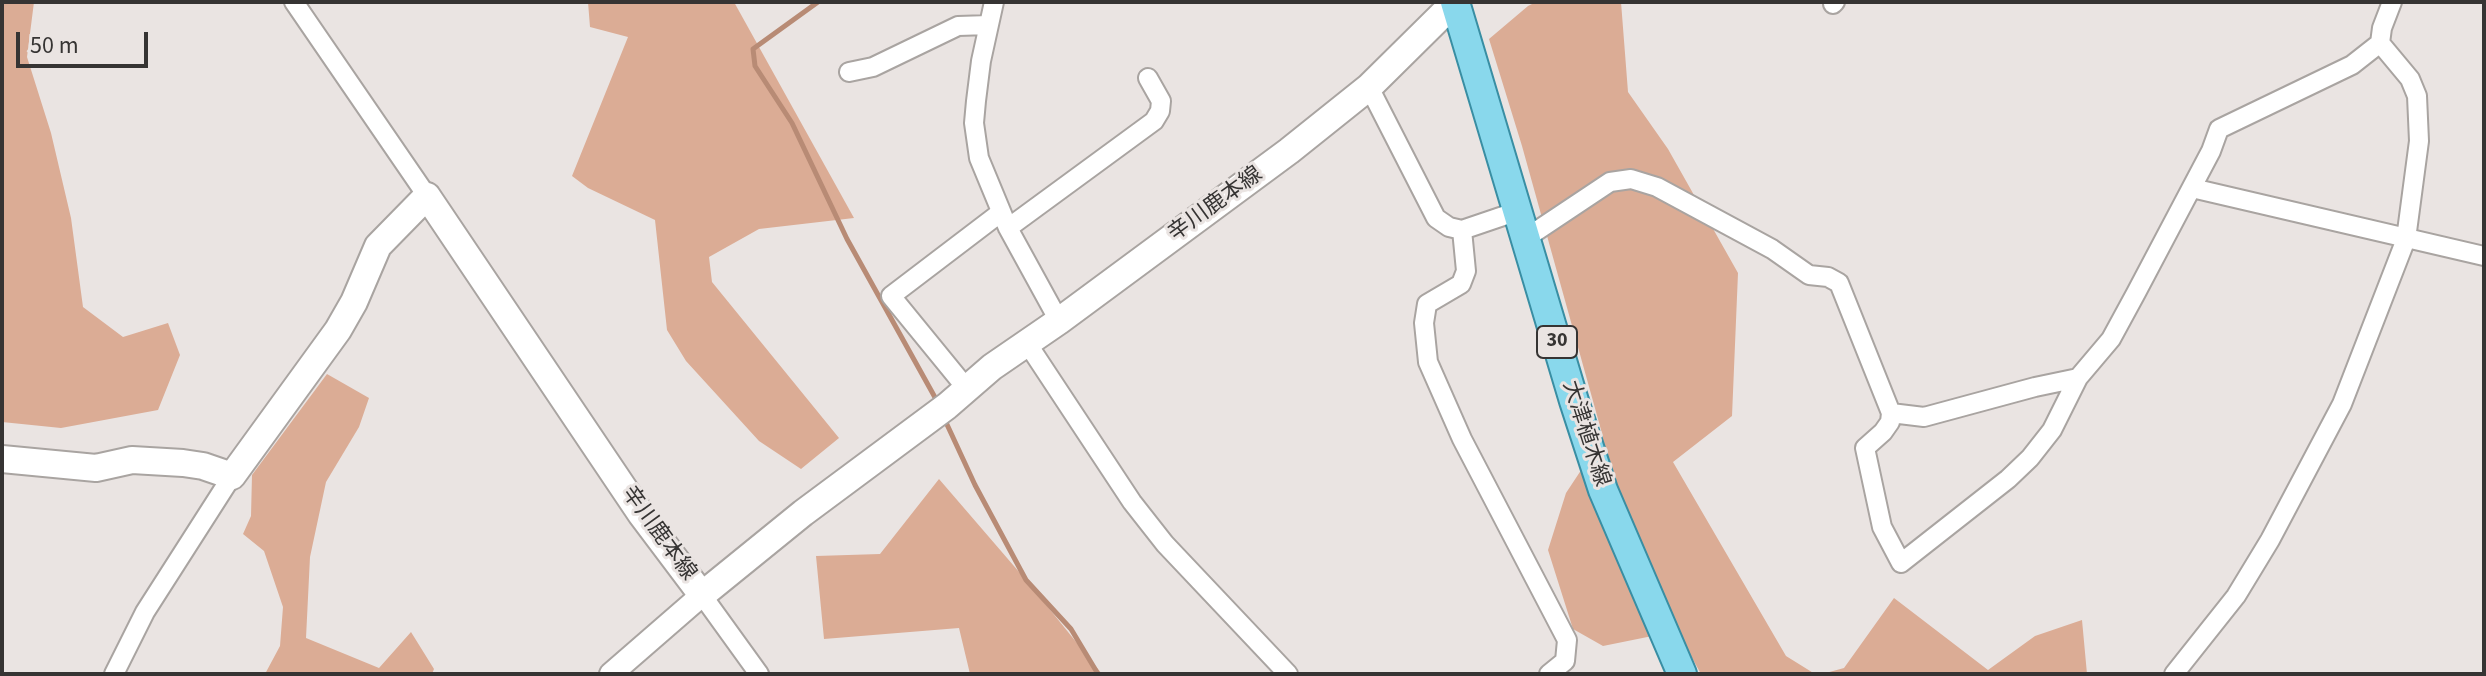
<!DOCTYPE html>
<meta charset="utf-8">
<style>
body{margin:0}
#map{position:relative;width:2486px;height:676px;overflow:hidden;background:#eae4e2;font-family:"Source Sans 3",sans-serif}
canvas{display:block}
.frame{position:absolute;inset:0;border:4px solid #363433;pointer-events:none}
.scale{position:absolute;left:16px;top:32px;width:132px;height:36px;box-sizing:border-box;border:4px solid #363433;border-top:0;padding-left:10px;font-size:24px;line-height:28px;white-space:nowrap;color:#363433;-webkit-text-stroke:6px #eae4e2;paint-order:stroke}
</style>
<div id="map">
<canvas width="2486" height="676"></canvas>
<div class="frame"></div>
<div class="scale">50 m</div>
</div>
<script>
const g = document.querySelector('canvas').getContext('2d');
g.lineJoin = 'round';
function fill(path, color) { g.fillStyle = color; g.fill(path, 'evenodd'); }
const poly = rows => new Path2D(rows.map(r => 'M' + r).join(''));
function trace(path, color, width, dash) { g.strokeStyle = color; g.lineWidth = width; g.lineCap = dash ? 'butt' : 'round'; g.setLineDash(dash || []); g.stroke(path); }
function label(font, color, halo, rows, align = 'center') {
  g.font = font + ' "Source Sans 3","Noto Sans JP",sans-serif'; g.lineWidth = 6; g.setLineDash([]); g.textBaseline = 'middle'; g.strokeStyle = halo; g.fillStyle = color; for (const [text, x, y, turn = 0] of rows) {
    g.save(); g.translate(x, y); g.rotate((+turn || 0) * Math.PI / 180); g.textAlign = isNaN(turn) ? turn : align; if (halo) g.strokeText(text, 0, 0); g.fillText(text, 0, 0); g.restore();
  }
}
fill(poly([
 [2,2,34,2,27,57,51,133,71,218,83,307,123,337,168,323,180,355,158,410,61,428,2,422],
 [588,2,734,2,854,218,759,229,709,257,712,282,839,438,801,469,759,441,686,361,667,330,655,220,588,188,572,176,628,37,590,27],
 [1536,2,1621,2,1628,92,1668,149,1738,273,1732,416,1673,462,1786,656,1815,674,1701,674,1677,631,1603,646,1573,629,1548,550,1566,493,1603,437,1522,146,1489,39,1528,6],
 [327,374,369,398,359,427,326,482,310,557,306,638,379,668,411,632,434,669,432,674,265,674,280,646,283,607,264,551,243,534,251,516,252,475],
 [939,479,1026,580,1102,674,970,674,959,628,824,639,816,556,880,554],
 [1894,598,1988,670,2035,636,2082,620,2087,674,1822,674,1844,668]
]), '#dbac95');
trace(poly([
 [818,2,753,49,755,66,792,123,847,239,937,401],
 [944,418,975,485,1026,580,1071,629,1098,674]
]), '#b88b75', 5);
const minor = poly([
 [294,2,427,196],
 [994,2,981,61,976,101,974,123,979,158,1008,228,1059,321],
 [1833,4,1835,2],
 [849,72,873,67,958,26,989,25],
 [1369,87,1436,218,1449,227,1462,230,1518,211],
 [2192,188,2484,256],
 [1008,228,1154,121,1160,111,1161,101,1148,78],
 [1462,230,1466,271,1461,284,1427,304,1424,323,1428,362,1462,439,1567,640,1565,661,1549,674],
 [1526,238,1610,182,1631,179,1657,187,1772,249,1809,275,1828,277,1839,283,1891,413,1924,417,2035,387,2078,378],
 [1027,343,1132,502,1165,544,1288,674],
 [967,389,891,296,1000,213],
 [1891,413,1890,422,1883,432,1865,448,1882,527,1901,563,2008,479,2030,458,2052,430,2078,378,2111,339,2136,293,2211,151,2219,129,2352,65,2380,43,2382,28,2392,2],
 [702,595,759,674],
 [114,674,145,612,232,476],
 [2174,674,2236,596,2270,540,2342,404,2406,239,2419,141,2417,96,2410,79,2380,43]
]);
const tertiary = poly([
 [611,674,702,595]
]);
const secondary = poly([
 [2,459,96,468,132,460,183,463,203,466,232,476,338,330,354,302,378,246,427,196,641,514,702,595,803,513,947,406,992,367,1059,321,1289,151,1369,87,1455,2]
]);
const primary = poly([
 [1455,2,1574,401,1603,490,1682,674]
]);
trace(minor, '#a9a4a1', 22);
trace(tertiary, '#a9a4a1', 26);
trace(secondary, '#a9a4a1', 30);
trace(primary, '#398ea3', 32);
trace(minor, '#fff', 18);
trace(tertiary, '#fff', 22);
trace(secondary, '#fff', 26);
trace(primary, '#89d8ec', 28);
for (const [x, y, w] of [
 [1557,342,40]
]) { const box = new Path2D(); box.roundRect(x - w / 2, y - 16, w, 32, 6); g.fillStyle = '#eae4e2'; g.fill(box); trace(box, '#363433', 2); }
label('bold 20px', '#363433', null, [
 ["30",1557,342]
]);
label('22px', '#363433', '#eae4e2', [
 ["辛川鹿本線",1216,205,-36],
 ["大津植木線",1585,434,72],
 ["辛川鹿本線",658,534,54]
]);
</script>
